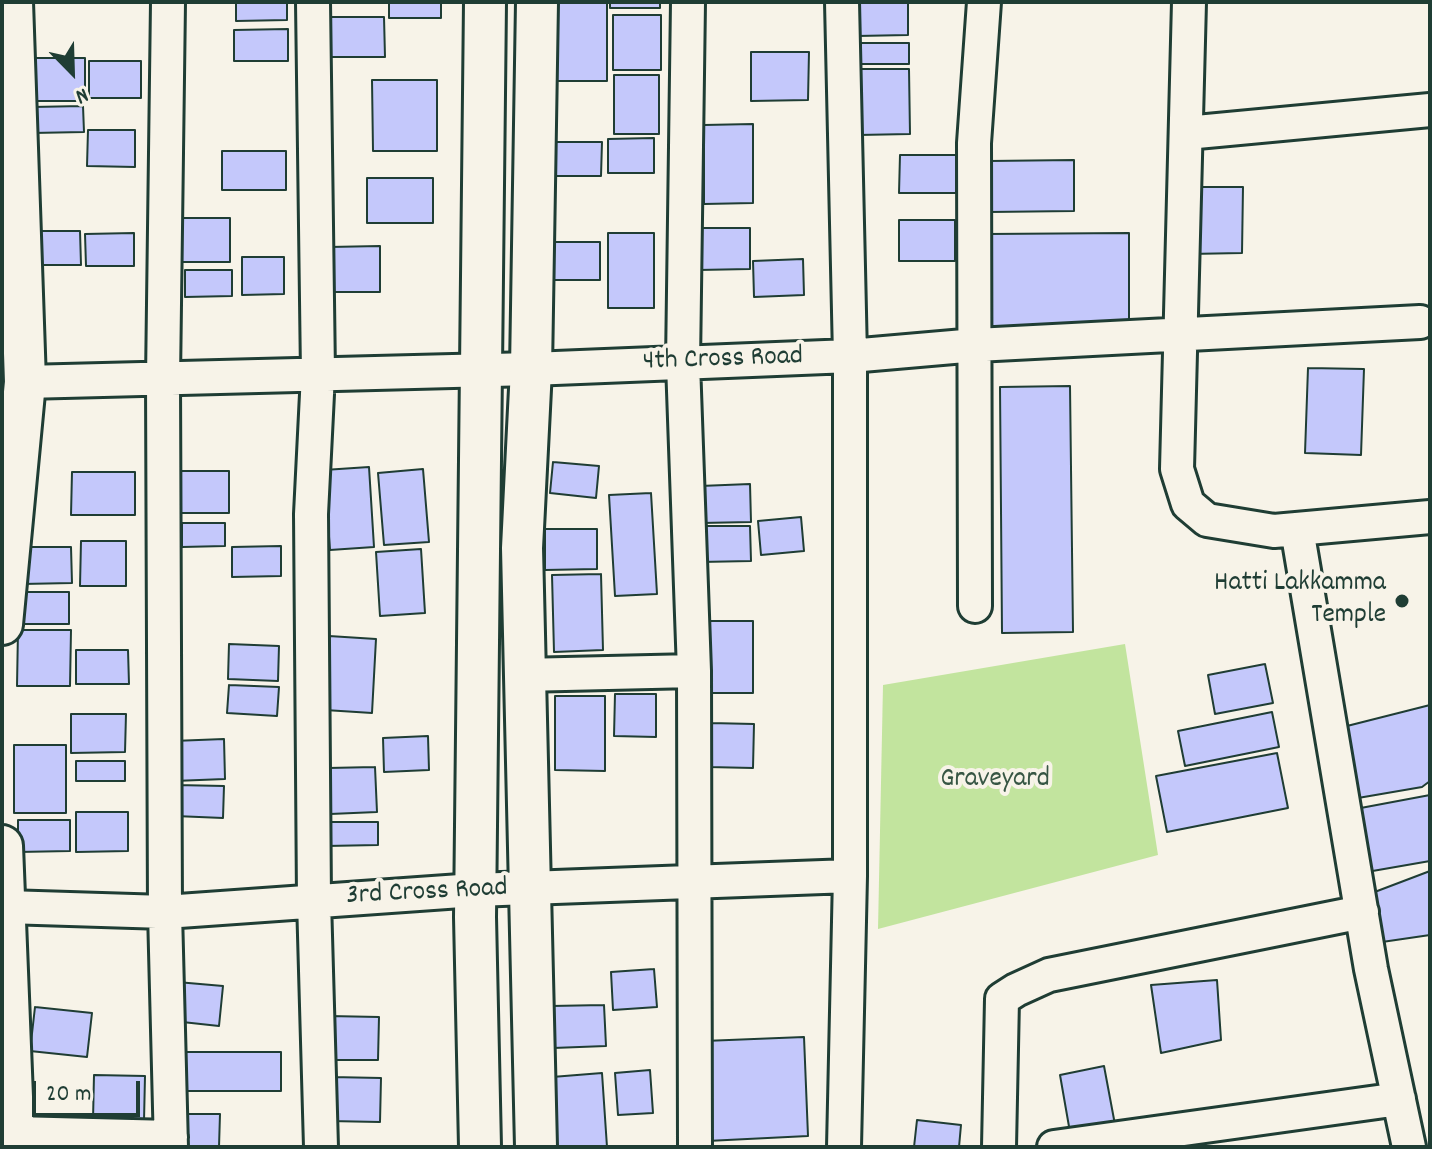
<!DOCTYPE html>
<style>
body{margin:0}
#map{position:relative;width:1432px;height:1149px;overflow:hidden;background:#f7f3e8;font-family:Dekko,sans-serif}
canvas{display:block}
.frame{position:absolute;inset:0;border:4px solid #1f3d34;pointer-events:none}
.north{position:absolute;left:32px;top:32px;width:80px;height:80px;-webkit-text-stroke:6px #f7f3e8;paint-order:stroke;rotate:157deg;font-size:22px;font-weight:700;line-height:32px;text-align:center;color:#1f3d34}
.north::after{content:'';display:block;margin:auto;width:28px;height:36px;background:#1f3d34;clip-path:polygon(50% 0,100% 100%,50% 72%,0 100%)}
.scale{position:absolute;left:32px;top:1081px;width:108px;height:36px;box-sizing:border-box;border:4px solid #1f3d34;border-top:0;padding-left:10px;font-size:24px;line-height:28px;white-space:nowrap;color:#1f3d34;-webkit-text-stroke:6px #f7f3e8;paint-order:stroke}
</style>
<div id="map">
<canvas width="1432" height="1149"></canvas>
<div class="frame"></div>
<div class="north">N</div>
<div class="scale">20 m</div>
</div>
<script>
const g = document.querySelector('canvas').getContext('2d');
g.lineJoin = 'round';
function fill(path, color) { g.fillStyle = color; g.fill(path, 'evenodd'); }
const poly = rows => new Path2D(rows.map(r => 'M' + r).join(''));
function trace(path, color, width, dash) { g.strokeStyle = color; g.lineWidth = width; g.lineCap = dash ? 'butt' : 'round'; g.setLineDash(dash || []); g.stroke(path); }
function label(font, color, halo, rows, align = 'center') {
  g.font = font + ' Dekko,sans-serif'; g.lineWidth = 8; g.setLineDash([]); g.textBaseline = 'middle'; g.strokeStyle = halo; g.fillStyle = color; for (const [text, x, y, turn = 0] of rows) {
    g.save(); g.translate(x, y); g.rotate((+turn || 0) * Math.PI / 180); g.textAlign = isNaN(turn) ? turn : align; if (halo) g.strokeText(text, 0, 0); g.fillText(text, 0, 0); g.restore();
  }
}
fill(poly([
 [1125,644,1158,855,878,929,883,685]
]), '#c2e49e');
const building = poly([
 [236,2,287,2,287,20,236,21,236,2],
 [389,2,441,2,441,18,389,18,389,2],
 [552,2,607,2,607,81,552,81,552,2],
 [610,2,660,2,660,8,610,8,610,2],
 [857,2,908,2,908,35,857,36,857,2],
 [613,15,661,15,661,70,613,70,613,15],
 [323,17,384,17,385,57,324,57,323,17],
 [288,29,288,61,234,61,234,30,288,29],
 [861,43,909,43,909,64,861,64,861,43],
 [751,52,809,52,808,100,751,101,751,52],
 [26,58,85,58,85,101,25,101,26,58],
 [89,61,141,61,141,98,89,98,89,61],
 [858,69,909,69,910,134,858,135,858,69],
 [614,75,659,75,659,134,614,134,614,75],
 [372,80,437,80,437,151,373,151,372,80],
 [83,106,84,132,32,133,32,107,83,106],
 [753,124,753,203,704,204,704,125,753,124],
 [88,130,135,130,135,167,87,166,88,130],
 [654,138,654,173,608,173,608,139,654,138],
 [550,142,602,142,601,176,549,176,550,142],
 [222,151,286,151,286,190,222,190,222,151],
 [900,155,956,155,956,193,899,193,900,155],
 [1074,160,1074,211,989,212,989,161,1074,160],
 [367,178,433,178,433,223,367,223,367,178],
 [1189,187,1243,187,1242,253,1189,254,1189,187],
 [176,218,230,218,230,262,176,262,176,218],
 [899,220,955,220,955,261,899,261,899,220],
 [699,228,750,228,750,269,698,270,699,228],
 [34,231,80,231,81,265,33,265,34,231],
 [134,233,134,266,86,266,85,234,134,233],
 [608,233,654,233,654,308,608,308,608,233],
 [1129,233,1129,329,987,330,987,234,1129,233],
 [552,242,600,242,600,280,552,280,552,242],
 [380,246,380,292,329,292,329,247,380,246],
 [242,257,284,257,284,294,242,295,242,257],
 [803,259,804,295,754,297,753,261,803,259],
 [185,270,232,270,232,296,185,297,185,270],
 [1308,368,1364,369,1361,455,1305,453,1308,368],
 [1070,386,1073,632,1002,633,1000,387,1070,386],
 [553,462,599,466,596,498,550,493,553,462],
 [369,467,374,547,330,550,324,470,369,467],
 [423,469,429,542,384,545,378,473,423,469],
 [172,471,229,471,229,513,172,513,172,471],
 [72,472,135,472,135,515,71,515,72,472],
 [750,484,751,522,701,523,700,486,750,484],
 [651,493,657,594,615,596,609,495,651,493],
 [801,517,804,551,761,555,758,521,801,517],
 [182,523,225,523,225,546,182,547,182,523],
 [700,526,750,526,751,561,700,562,700,526],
 [545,529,597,529,597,569,545,570,545,529],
 [81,541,126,541,126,586,80,586,81,541],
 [281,546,281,576,232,577,232,547,281,546],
 [22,547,71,547,72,583,22,584,22,547],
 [421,549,425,613,380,616,376,552,421,549],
 [601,574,603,650,554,652,552,575,601,574],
 [23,592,69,592,69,624,23,624,23,592],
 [705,621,753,621,753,693,705,693,705,621],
 [18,630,71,630,70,686,17,686,18,630],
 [329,636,376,639,372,713,325,710,329,636],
 [229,644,279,646,278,681,228,679,229,644],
 [76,650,128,650,129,684,76,684,76,650],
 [1265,664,1273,703,1215,714,1208,675,1265,664],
 [229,685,279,687,277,716,227,713,229,685],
 [615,694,656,694,656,737,614,736,615,694],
 [555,696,605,696,605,771,555,770,555,696],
 [1430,705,1430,781,1422,787,1358,798,1347,726,1430,705],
 [1272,712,1279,747,1185,766,1178,731,1272,712],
 [71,714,126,714,125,752,71,753,71,714],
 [710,723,754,724,753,768,708,767,710,723],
 [428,736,429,770,384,772,383,738,428,736],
 [224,739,225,779,174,781,173,741,224,739],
 [14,745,66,745,66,813,14,813,14,745],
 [1277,753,1288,808,1167,832,1156,776,1277,753],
 [76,761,125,761,125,781,76,781,76,761],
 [375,767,377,812,330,814,328,768,375,767],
 [176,785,224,786,223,818,175,816,176,785],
 [1430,795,1430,861,1361,873,1350,810,1430,795],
 [76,812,128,812,128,851,76,852,76,812],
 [18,820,70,820,70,851,18,852,18,820],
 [326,822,378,822,378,845,326,846,326,822],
 [1430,871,1430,935,1382,942,1372,893,1430,871],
 [654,969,657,1007,613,1010,611,972,654,969],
 [1217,980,1221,1040,1161,1053,1151,985,1217,980],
 [177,982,223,986,219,1026,173,1021,177,982],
 [604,1005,606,1046,553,1048,551,1006,604,1005],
 [35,1007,92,1013,87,1057,30,1051,35,1007],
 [329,1016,379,1017,378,1060,328,1060,329,1016],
 [804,1037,808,1136,707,1141,704,1041,804,1037],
 [179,1052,281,1052,281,1091,179,1091,179,1052],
 [1104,1066,1116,1130,1071,1138,1060,1075,1104,1066],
 [650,1070,653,1113,618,1115,615,1073,650,1070],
 [602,1073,607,1147,556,1147,552,1077,602,1073],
 [94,1075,145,1076,144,1121,93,1120,94,1075],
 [331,1077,381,1078,380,1122,329,1121,331,1077],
 [181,1114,220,1114,219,1147,180,1147,181,1114],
 [917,1120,961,1125,959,1147,914,1147,917,1120]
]);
fill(building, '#c4c8fb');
trace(building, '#1f3d34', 2);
const minor = poly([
 [168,2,163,379,165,912,171,1147],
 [313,2,318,374,311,514,314,900,321,1147],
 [688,2,683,363,694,671,695,1147],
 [842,2,850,356,850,876,844,1147],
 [1189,2,1177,469,1188,504,1207,520,1274,531,1430,517],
 [1186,133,1430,110],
 [25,382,531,369,850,356,976,345,1420,322],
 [1297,529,1371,969,1409,1147],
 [975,606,974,143,984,2],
 [522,675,694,671],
 [6,907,165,912,475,890,850,876],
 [14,1133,171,1137],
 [999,1147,1002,999,1016,990,1049,975,1362,912],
 [1054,1147,1399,1099]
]);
const tertiary = poly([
 [2,624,25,382,12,2],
 [2,846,14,1147],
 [480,1147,475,917,485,2],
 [536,1147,522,548,531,369,537,2]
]);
trace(minor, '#1f3d34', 38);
trace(tertiary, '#1f3d34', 46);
trace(minor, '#f7f3e8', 32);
trace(tertiary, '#f7f3e8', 40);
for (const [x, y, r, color] of [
 [1402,601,8,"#1f3d34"]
]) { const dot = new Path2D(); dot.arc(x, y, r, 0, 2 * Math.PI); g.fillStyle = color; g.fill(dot); trace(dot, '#f7f3e8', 3); }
label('28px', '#1f3d34', '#f7f3e8', [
 ["4th Cross Road",723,361,-2],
 ["3rd Cross Road",427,894,-3]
]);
label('28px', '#1f3d34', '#f7f3e8', [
 ["Hatti Lakkamma",1386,585],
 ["Temple",1386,617]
], 'right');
label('28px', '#375644', '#f7f3e8', [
 ["Graveyard",995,781]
]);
</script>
